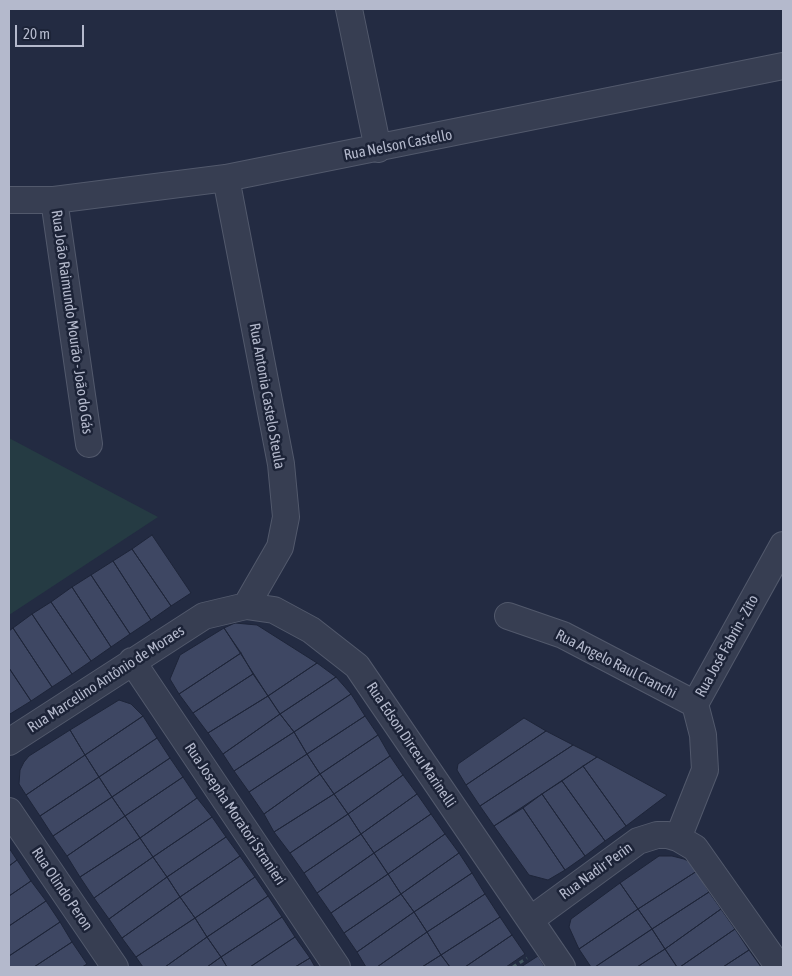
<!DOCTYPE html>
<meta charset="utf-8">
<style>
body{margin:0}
#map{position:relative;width:792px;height:976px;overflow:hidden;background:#232b42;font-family:"Asap Condensed",sans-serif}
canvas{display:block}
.frame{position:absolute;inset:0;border:10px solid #b4b9cc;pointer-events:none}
.scale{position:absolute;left:15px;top:25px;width:69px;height:22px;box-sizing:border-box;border:2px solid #b4b9cc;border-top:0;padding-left:6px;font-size:15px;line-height:18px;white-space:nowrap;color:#b4b9cc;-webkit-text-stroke:4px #1c2337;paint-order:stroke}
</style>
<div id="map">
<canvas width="792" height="976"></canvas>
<div class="frame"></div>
<div class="scale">20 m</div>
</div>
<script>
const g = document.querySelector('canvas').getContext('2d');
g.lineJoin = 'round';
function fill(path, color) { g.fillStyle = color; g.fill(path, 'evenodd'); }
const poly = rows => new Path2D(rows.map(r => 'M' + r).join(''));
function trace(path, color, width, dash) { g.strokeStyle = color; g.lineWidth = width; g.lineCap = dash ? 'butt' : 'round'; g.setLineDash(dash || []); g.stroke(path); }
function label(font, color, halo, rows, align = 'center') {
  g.font = font + ' "Asap Condensed",sans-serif'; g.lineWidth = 5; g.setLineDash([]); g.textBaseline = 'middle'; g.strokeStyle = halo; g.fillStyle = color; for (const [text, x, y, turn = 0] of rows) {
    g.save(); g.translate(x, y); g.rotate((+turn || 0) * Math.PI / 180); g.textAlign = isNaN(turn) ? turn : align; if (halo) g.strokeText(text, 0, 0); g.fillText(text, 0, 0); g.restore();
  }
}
fill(poly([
 [9,438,158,517,9,615]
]), '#253b43');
const building = poly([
 [152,535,191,593,171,606,132,549,152,535],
 [132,549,171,606,151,620,113,561,132,549],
 [113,561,151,620,130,634,91,575,113,561],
 [91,575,130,634,111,647,72,587,91,575],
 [72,587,111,647,91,661,51,602,72,587],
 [51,602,91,661,72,674,32,614,51,602],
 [32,614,72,674,52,687,13,628,32,614],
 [235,623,257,625,317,663,268,696,224,628,235,623],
 [13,628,52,687,31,701,9,668,9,631,13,628],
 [224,628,241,653,179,694,170,679,180,655,224,628],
 [241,653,253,674,193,713,179,694,241,653],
 [317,663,336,677,280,714,268,696,317,663],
 [9,668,31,701,10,714,9,712,9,668],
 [253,674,268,696,208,733,193,713,253,674],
 [336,677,351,694,294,732,280,714,336,677],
 [351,694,365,716,307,754,294,732,351,694],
 [268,696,280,714,223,754,208,733,268,696],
 [119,700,131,704,143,716,85,755,70,730,119,700],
 [280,714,294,732,234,771,223,754,280,714],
 [143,716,157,738,99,777,85,755,143,716],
 [365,716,378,735,320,774,307,754,365,716],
 [524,718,546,731,466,785,457,770,458,764,524,718],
 [70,730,85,755,26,795,19,784,20,770,24,762,29,756,70,730],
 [546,731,573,745,480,806,466,785,546,731],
 [294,732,307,754,249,792,234,771,294,732],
 [378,735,390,756,334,794,320,774,378,735],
 [157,738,170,758,112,797,99,777,157,738],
 [573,745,597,757,494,826,480,806,573,745],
 [307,754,320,774,264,814,249,792,307,754],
 [85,755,99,777,40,816,26,795,85,755],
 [390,756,403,775,348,814,334,794,390,756],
 [597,757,667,795,626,826,583,766,597,757],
 [170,758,183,777,125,816,112,797,170,758],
 [583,766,626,826,605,841,562,781,583,766],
 [320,774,334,794,274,832,264,814,320,774],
 [403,775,417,794,361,834,348,814,403,775],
 [99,777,112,797,53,836,40,816,99,777],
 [183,777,197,798,140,838,125,816,183,777],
 [562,781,605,841,585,856,542,794,562,781],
 [334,794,348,814,290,853,274,832,334,794],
 [417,794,431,814,374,853,361,834,417,794],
 [542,794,585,856,565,870,523,808,542,794],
 [112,797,125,816,67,856,53,836,112,797],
 [197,798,212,817,153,857,140,838,197,798],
 [523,808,565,870,548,880,529,875,494,826,523,808],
 [348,814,361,834,304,873,290,853,348,814],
 [431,814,445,834,388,874,374,853,431,814],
 [125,816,140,838,80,877,67,856,125,816],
 [212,817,226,837,167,877,153,857,212,817],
 [361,834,374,853,317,893,304,873,361,834],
 [445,834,459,853,401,894,388,874,445,834],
 [226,837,240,856,180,897,167,877,226,837],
 [140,838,153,857,94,898,80,877,140,838],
 [9,848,17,860,9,866,9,848],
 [374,853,388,874,331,913,317,893,374,853],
 [459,853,472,873,414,912,401,894,459,853],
 [240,856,255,877,195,918,180,897,240,856],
 [659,856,672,856,684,859,690,862,697,871,638,909,620,883,659,856],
 [153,857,167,877,109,919,94,898,153,857],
 [17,860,31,881,9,896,9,866,17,860],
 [697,871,709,892,652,929,638,909,697,871],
 [472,873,485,894,427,932,414,912,472,873],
 [388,874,401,894,344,933,331,913,388,874],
 [167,877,180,897,122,938,109,919,167,877],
 [255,877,268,896,207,937,195,918,255,877],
 [31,881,46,901,9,926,9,896,31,881],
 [620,883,638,909,579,949,569,927,571,919,620,883],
 [709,892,721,909,665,949,652,929,709,892],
 [401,894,414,912,357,952,344,933,401,894],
 [485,894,500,917,441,955,427,932,485,894],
 [268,896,282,917,221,957,207,937,268,896],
 [180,897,195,918,136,957,122,938,180,897],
 [46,901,60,922,9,956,9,926,46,901],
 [638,909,652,929,595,967,591,967,579,949,638,909],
 [721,909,735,929,680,967,677,967,665,949,721,909],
 [414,912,427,932,377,967,366,967,357,952,414,912],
 [282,917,295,937,250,967,227,967,221,957,282,917],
 [500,917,512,935,465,967,450,967,441,955,500,917],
 [195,918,207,937,165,967,143,967,136,957,195,918],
 [60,922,72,942,34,967,9,967,9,956,60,922],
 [652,929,665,949,637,967,595,967,652,929],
 [735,929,749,950,723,967,680,967,735,929],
 [427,932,441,955,422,967,377,967,427,932],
 [512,935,525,954,506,967,465,967,512,935],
 [207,937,221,957,207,967,165,967,207,937],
 [295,937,310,958,295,967,250,967,295,937],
 [72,942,87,964,82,967,34,967,72,942],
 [665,949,677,967,637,967,665,949],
 [749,950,761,967,723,967,749,950],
 [441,955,450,967,422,967,441,955],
 [538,956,545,967,521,967,538,956],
 [221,957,227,967,207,967,221,957],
 [310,958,315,967,295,967,310,958]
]);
fill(building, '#3e4763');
trace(building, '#1e2539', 1);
const minor = poly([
 [349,9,378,149],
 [226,178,281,464,286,517,280,547,246,606],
 [9,200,54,200,226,178,783,66],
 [54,200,89,444],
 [508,616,563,635,695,704],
 [132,661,337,967],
 [9,742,204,616,246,606,274,610,311,630,357,666,562,967],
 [9,811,115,967],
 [678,838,705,770,703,735,695,704,783,545],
 [530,920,638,841,657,835,668,835,678,838,695,848,779,967]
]);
trace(minor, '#52596c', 28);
trace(poly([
 [513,967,527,958]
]), '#435860', 3, [4, 4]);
trace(minor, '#373e52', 26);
label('15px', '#b4b9cc', '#1c2337', [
 ["Rua Nelson Castello",398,145,-11],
 ["Rua João Raimundo Mourão - João do Gás",72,322,82],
 ["Rua Antonia Castelo Steula",267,396,80],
 ["Rua José Fabrin - Zito",727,646,-61],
 ["Rua Angelo Raul Cranchi",616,664,27],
 ["Rua Marcelino Antônio de Moraes",106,679,-33],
 ["Rua Edson Dirceu Marinelli",411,745,56],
 ["Rua Josepha Moratori Stranieri",235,814,56],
 ["Rua Nadir Perin",596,871,-36],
 ["Rua Olindo Peron",62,889,56]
]);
</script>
